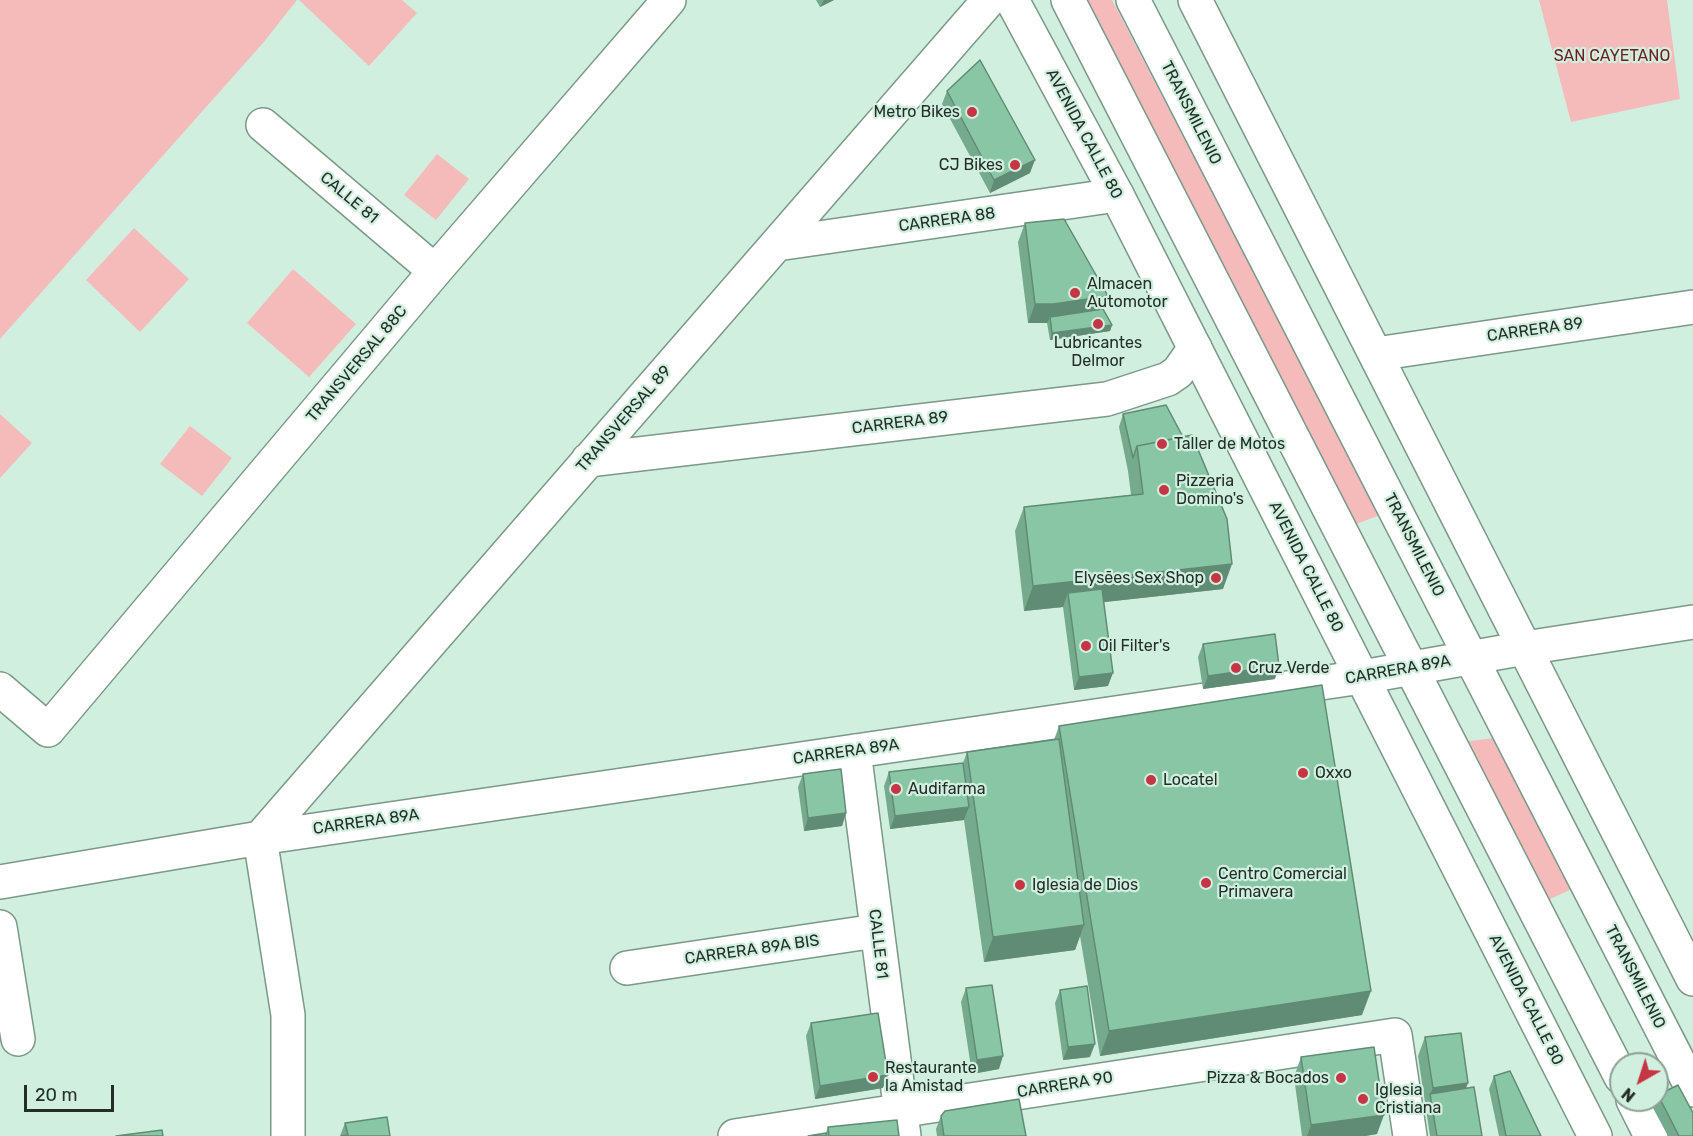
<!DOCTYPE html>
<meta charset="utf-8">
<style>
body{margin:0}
#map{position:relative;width:1693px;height:1136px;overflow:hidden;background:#d1efde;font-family:Rubik,sans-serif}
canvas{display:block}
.north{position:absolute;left:1609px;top:1052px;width:60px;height:60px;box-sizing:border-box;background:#d1efde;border:2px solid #8ba295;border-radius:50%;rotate:219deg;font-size:16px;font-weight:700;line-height:24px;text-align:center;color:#222e27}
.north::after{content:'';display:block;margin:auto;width:21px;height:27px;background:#c53544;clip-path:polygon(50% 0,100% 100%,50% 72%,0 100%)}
.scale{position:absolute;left:24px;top:1085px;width:90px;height:27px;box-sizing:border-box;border:3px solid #222e27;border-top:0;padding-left:8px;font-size:18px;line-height:21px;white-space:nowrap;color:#222e27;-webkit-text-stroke:4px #d1efde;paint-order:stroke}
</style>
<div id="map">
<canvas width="1693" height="1136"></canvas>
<div class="north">N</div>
<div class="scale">20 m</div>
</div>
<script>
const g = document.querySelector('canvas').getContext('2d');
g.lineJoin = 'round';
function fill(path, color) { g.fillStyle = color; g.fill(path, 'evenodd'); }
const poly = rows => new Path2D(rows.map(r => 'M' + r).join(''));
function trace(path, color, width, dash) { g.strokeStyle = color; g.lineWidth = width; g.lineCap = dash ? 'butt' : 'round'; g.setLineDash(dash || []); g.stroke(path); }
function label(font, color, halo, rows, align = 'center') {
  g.font = font + ' Rubik,sans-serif'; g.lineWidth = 4.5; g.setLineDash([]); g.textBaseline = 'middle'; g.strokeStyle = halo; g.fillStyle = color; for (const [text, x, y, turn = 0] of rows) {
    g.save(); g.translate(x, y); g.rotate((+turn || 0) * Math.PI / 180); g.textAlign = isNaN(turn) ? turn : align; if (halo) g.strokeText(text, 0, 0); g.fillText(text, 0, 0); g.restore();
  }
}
fill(poly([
 [0,0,297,0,263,43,0,339],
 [299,0,402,0,417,13,369,66],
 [1082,0,1112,0,1380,515,1351,526],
 [1539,0,1667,0,1680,99,1571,122],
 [437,154,469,179,436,220,404,195],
 [134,228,189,279,140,332,86,280],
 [293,269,356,324,309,377,247,323],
 [0,414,32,443,0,478],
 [190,426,232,458,202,496,160,464],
 [1495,738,1572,889,1548,900,1469,741]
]), '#f5bbba');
const minor = poly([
 [1068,0,1621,1077],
 [1133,0,1693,1090],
 [263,125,435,271],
 [777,244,1117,195],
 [1376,354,1693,307],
 [588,460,1107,399,1168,379,1178,372,1195,348],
 [0,689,48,730,435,271,669,0],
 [854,751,904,1136],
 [260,838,989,0],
 [260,838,288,1015,288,1136],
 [0,882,260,838,1362,677,1525,648,1693,622],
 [0,927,18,1039],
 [627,968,876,931],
 [1633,1100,1651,1136],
 [735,1136,1395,1035,1410,1136]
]);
const highway = poly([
 [1012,0,1117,195,1595,1136],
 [1195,0,1693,979]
]);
trace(minor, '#7b9888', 36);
trace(highway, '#7b9888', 36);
trace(minor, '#fff', 33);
trace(highway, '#fff', 33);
fill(poly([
 [816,0,834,0,820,7],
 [947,91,1030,173,990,193,942,104],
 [1025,223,1103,309,1112,325,1110,331,1050,340,1047,323,1028,323,1018,242],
 [1123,414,1223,589,1104,602,1108,686,1074,690,1063,607,1024,611,1015,531,1024,507,1131,495,1128,471,1119,427],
 [1203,644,1275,679,1203,689,1198,657],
 [1059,726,1362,1015,1100,1056,1080,936,1075,950,984,962,964,820,890,829,884,786,889,772,963,763,967,752,1054,740],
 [803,774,846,813,842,826,804,831,798,787],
 [966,988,999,1069,972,1074,961,1002],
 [1060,990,1090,1057,1063,1060,1055,1003],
 [811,1023,883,1088,815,1099,806,1036],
 [1425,1037,1466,1088,1482,1136,1430,1136,1418,1056],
 [1301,1057,1377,1134,1365,1136,1302,1136,1294,1077],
 [1494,1076,1541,1136,1499,1136,1489,1089],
 [1658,1095,1693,1136,1668,1136,1653,1108],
 [941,1116,1026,1136,937,1136,936,1129],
 [345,1123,390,1136,340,1136],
 [828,1127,899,1136,808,1136,826,1133]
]), '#76aa8e');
fill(poly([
 [824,0,834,0,820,7],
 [1035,160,1030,173,990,193,994,180],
 [1108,296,1101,315,1050,317,1047,323,1028,323,1035,304],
 [1112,325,1110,331,1050,340,1052,333],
 [1232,564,1223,589,1069,606,1068,593,1063,607,1024,611,1033,586],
 [1279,666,1275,679,1203,689,1208,676],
 [1113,673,1108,686,1074,690,1079,677],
 [969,807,964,820,890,829,895,816],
 [846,813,842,826,804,831,808,818],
 [1084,925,1075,950,984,962,993,937],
 [1371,991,1362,1015,1100,1056,1109,1031],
 [1095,1044,1090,1057,1063,1060,1068,1047],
 [1003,1056,999,1069,972,1074,977,1060],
 [888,1075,883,1088,815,1099,820,1086],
 [1468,1083,1461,1102,1430,1094,1433,1088],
 [1384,1115,1377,1134,1365,1136,1307,1136,1311,1125]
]), '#608b74');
const building = poly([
 [980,60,1035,160,994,180,947,91,980,60],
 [1064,219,1108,296,1054,304,1035,304,1025,223,1064,219],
 [1103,309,1112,325,1052,333,1050,317,1103,309],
 [1166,405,1183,437,1137,446,1133,458,1123,414,1166,405],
 [1192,435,1227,519,1232,564,1033,586,1024,507,1143,494,1137,446,1192,435],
 [1102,589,1113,673,1079,677,1068,593,1102,589],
 [1275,634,1279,666,1208,676,1203,644,1275,634],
 [1322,685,1371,991,1109,1031,1059,726,1322,685],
 [1059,739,1084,925,993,937,967,752,1059,739],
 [963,763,969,807,895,816,889,772,963,763],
 [841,769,846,813,808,818,803,774,841,769],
 [992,985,1003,1056,977,1060,966,988,992,985],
 [1087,986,1095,1044,1068,1047,1060,990,1087,986],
 [878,1013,888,1075,820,1086,811,1023,878,1013],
 [1461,1033,1468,1083,1433,1088,1425,1037,1461,1033],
 [1374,1047,1384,1115,1311,1125,1301,1057,1374,1047],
 [1510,1071,1541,1136,1506,1136,1494,1076,1510,1071],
 [1678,1085,1693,1113,1693,1136,1679,1136,1658,1095,1678,1085],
 [1474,1087,1482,1136,1437,1136,1430,1094,1474,1087],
 [1019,1099,1026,1136,944,1136,941,1116,945,1111,1019,1099],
 [387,1117,390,1136,341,1136,348,1135,345,1123,387,1117],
 [897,1120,899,1136,829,1136,828,1127,897,1120],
 [162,1130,163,1136,116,1136,162,1130],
 [826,1133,826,1136,808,1136,826,1133]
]);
fill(building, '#89c6a5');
trace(building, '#608b74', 1.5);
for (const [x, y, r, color] of [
 [972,112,6,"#c53544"],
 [1015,165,6,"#c53544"],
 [1075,293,6,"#c53544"],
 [1098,324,6,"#c53544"],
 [1162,444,6,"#c53544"],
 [1164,490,6,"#c53544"],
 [1216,578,6,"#c53544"],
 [1086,646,6,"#c53544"],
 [1236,668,6,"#c53544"],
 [1303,773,6,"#c53544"],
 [1151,780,6,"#c53544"],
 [896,789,6,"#c53544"],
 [1206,883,6,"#c53544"],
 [1020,885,6,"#c53544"],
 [873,1077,6,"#c53544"],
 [1341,1078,6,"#c53544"],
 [1363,1099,6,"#c53544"]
]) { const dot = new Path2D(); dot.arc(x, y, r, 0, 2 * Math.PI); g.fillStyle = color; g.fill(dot); trace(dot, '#d1efde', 2); }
label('16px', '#6a1e24', '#d1efde', [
 ["SAN CAYETANO",1612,56]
]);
label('16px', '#222e27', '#d1efde', [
 ["Metro Bikes",960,112,"right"],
 ["CJ Bikes",1003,165,"right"],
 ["Almacen",1087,284],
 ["Automotor",1087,302],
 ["Lubricantes",1098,343,"center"],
 ["Delmor",1098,361,"center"],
 ["Taller de Motos",1174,444],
 ["Pizzeria",1176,481],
 ["Domino's",1176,499],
 ["Elysēes Sex Shop",1204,578,"right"],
 ["Oil Filter's",1098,646],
 ["Cruz Verde",1248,668],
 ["Oxxo",1315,773],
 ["Locatel",1163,780],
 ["Audifarma",908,789],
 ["Centro Comercial",1218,874],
 ["Primavera",1218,892],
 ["Iglesia de Dios",1032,885],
 ["Restaurante",885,1068],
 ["la Amistad",885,1086],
 ["Pizza & Bocados",1329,1078,"right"],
 ["Iglesia",1375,1090],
 ["Cristiana",1375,1108]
], 'left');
label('16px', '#222e27', '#d1efde', [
 ["TRANSMILENIO",1191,113,63],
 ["AVENIDA CALLE 80",1084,134,62],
 ["CALLE 81",349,198,40],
 ["CARRERA 88",947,220,-8],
 ["CARRERA 89",1535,330,-8],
 ["TRANSVERSAL 88C",357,364,-50],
 ["TRANSVERSAL 89",624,419,-49],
 ["CARRERA 89",900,423,-7],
 ["TRANSMILENIO",1414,545,63],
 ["AVENIDA CALLE 80",1306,567,63],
 ["CARRERA 89A",1398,670,-10],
 ["CARRERA 89A",846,752,-8],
 ["CARRERA 89A",366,822,-8],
 ["CALLE 81",878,944,83],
 ["CARRERA 89A BIS",752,950,-8],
 ["TRANSMILENIO",1635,977,63],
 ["AVENIDA CALLE 80",1526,1000,63],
 ["CARRERA 90",1065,1085,-9]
]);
</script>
